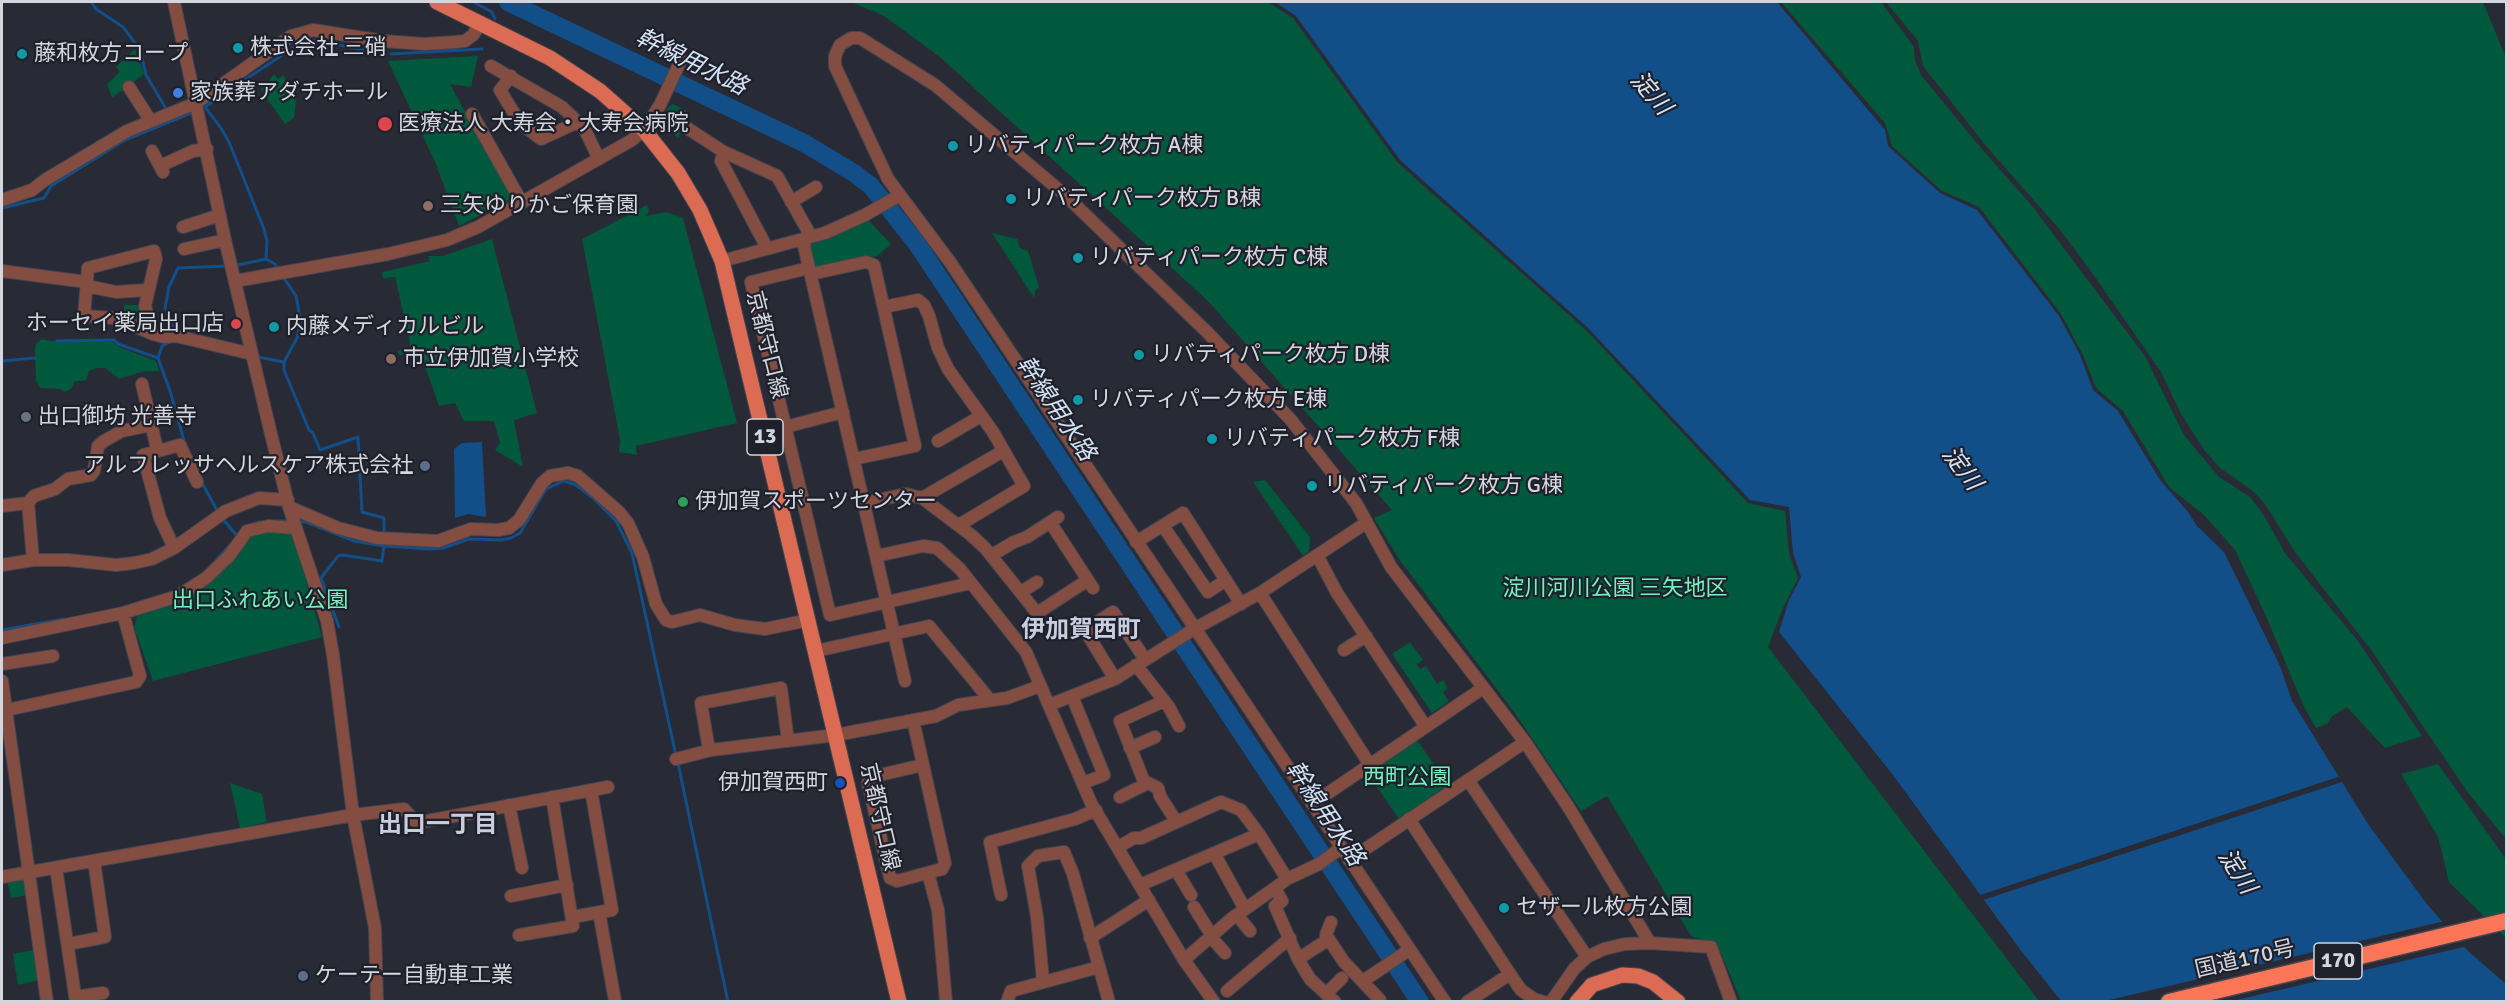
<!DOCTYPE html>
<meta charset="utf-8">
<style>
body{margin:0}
#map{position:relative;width:2508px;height:1003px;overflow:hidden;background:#282a36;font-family:Signika,sans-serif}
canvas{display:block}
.frame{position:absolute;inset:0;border:3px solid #d4d5dd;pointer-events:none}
</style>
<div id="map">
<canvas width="2508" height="1003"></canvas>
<div class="frame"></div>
</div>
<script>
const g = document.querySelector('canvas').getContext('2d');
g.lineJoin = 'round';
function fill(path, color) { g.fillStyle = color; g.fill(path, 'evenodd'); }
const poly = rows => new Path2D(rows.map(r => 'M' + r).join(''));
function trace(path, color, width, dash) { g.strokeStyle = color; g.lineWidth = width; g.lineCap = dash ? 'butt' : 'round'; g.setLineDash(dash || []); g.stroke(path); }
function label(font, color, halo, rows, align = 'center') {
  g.font = font + ' Signika,"Noto Sans JP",sans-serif'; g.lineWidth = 4.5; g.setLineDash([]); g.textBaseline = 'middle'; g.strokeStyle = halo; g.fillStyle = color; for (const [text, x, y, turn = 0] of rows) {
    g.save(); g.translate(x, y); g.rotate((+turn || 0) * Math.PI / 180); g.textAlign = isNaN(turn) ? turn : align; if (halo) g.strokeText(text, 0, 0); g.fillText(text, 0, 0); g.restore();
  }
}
fill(poly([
 [851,2,1268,2,1293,18,1398,163,1587,331,1748,503,1785,511,1789,554,1798,578,1782,610,1768,647,2039,1001,1741,1001,1718,946,1691,936,1607,796,1581,811,1517,716,1399,559,1374,518,1392,510,1207,300,940,57,884,16],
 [1781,2,1881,2,1914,47,1915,60,1921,75,1975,141,2032,206,2145,356,2184,435,2219,477,2250,497,2263,514,2285,553,2358,641,2422,736,2385,748,2347,707,2332,716,2327,724,2316,728,2304,707,2266,616,2235,550,2204,515,2169,487,2123,411,2096,388,2083,355,2061,314,1979,207,1942,191,1892,146,1885,123],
 [1886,2,2483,2,2506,58,2506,839,2469,794,2371,650,2295,552,2265,504,2253,491,2220,468,2204,450,2180,412,2161,372,2095,277,2061,231,1986,146,1923,66,1918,41],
 [135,49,144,74,112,98,107,84,120,72,116,67],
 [478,56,471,87,450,84,512,199,459,226,435,162,388,61],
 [274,74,278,79,283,75,296,99,294,118,285,124,261,90],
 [673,104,690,113,678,138,671,130,669,133,665,115,668,107],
 [647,205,649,211,645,216,666,212,683,218,737,423,636,446,637,455,619,452,620,440,582,239],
 [868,220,891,244,877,256,821,269,813,264,809,248,813,242],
 [992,233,1017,239,1020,248,1028,251,1039,287,1035,291,1034,298],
 [492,239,537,413,514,420,523,467,495,450,500,443,494,421,464,421,455,403,439,406,420,352,400,355,397,351,411,348,395,277,383,279,382,272,430,261,428,256,443,256],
 [124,305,140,305,146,321,138,323,124,316],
 [42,339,51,341,113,342,119,347,156,361,159,371,145,371,119,379,105,368,97,368,89,371,86,380,74,382,72,388,66,392,59,389,40,388,36,381,35,350,36,344],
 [1265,480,1310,537,1309,551,1303,556,1253,482],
 [260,532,288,532,293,535,322,637,153,681,134,627,137,616,195,594,241,550,251,535],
 [1410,642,1423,660,1417,664,1420,669,1426,666,1437,684,1443,680,1448,688,1443,692,1449,701,1432,713,1392,654],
 [1415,737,1448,785,1399,819,1366,771],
 [2438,764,2506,859,2506,938,2449,882,2438,837,2401,774],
 [230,783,262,794,267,822,240,828],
 [24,878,27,895,11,898,7,880],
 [34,950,39,976,36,981,18,985,13,954]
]), '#00593c');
fill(poly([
 [1275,2,1777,2,1885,130,1888,146,1940,193,1977,210,2059,316,2080,355,2093,390,2118,411,2160,480,2188,512,2197,526,2224,552,2280,666,2292,701,2368,824,2426,903,2469,952,2506,984,2506,1001,2061,1001,2019,948,1893,775,1779,632,1789,600,1801,577,1793,553,1789,507,1750,500,1587,327,1400,160,1296,16],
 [482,442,486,517,468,514,455,518,454,449,462,443]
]), '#124f88');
fill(poly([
 [2341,776,2345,781,1980,901,1977,896],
 [2445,921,2468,946,2232,1001,2105,1001]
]), '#282a36');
trace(poly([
 [91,2,96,9,123,27,133,40,141,54,146,75,168,112],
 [476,2,475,3,492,12,495,19],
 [391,54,482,49],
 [246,79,302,42,317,40,375,53],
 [234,87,205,107,221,128,229,142,264,229,267,241,266,259],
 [2,208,44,198,51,186,125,140,191,113],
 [233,266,266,259,275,264,279,270],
 [282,275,296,296,301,323,297,338,284,362,284,370,309,430,313,433,320,450,358,437,362,512,384,518,384,535],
 [176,332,165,308,169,287,178,268,227,266],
 [57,341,114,340,118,344,158,358,162,346,170,342],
 [258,357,284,362],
 [158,358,171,394,184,441],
 [2,361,35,358],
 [201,481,218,512],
 [222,518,237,536],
 [276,521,290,521],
 [297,522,306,522,354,541,384,546,429,549,443,548,469,539,501,540,511,538,520,533,546,489,564,481,576,485,593,498,616,521,632,553,676,756],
 [247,526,260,522],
 [217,559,231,544],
 [339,627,321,578,338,556,343,555,382,561,384,545],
 [2,630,64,619],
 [678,763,728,1002]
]), '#124f88', 3);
trace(poly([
 [508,2,804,143,854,173,871,186,917,244,1420,1002]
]), '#124f88', 18);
const minor = poly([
 [174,2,225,240,270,430,289,507,327,621,333,655,353,815,375,928,377,1002],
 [491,66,562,107,584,128,599,159],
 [511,76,500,90,520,123,541,139,578,122],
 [129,87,150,120],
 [472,114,522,203],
 [684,126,724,152,777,176,808,231,804,246,905,681],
 [152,151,163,172],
 [724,152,721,161,767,248],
 [160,166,193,151,207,149],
 [2,200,32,190,45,180,127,131,196,103,291,36,313,30,383,41,425,44,455,42,465,41,473,35,481,22],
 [791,202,816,187],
 [183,227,220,215],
 [184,249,225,240],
 [722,261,825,233,865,215,900,195],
 [809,268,751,282,830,615,971,583],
 [2,271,87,282],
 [811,274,866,262,874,265,915,446,854,459],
 [235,281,388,254,447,240,478,227,632,140,644,130,660,105,681,60],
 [87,286,116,292,147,290],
 [884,307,918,300,924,305,929,316,938,348,948,369,993,432,1024,486,959,525],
 [153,334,145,306,156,259,154,251,88,268,84,316,115,318,153,334,164,337,176,336,252,354],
 [142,384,156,445],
 [785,427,843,412],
 [938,441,981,416],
 [922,498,1003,451],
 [28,503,33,560],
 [864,503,906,494,922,498,971,535,985,548,1037,613,1088,580],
 [2,506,28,503,34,496,55,489,68,479,91,475,94,471,98,446,104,441,122,431,151,425],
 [289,507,338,528,377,538,438,541,471,529,498,530,509,528,519,520,542,483,550,476,568,473,578,476,619,512,628,523,643,557,656,604,666,620,672,622,700,615,735,625,765,629,809,620],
 [1050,522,1093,588],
 [1163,526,1208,592,1226,580],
 [1136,542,1183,513,1241,604],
 [174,548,160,518,143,455,180,445,197,482],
 [992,555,1014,542,1027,537,1058,517],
 [876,556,923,546,937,548,960,569,1026,652,1091,803,1184,960,1214,1002],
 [1318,557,1337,593,1426,727],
 [2,565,33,560,68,560,116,565,134,563,152,559,174,548,226,511,259,498,288,500],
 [1021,592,1037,582],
 [1260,593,1370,765],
 [2,638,123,613,178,596,206,578,229,556,247,531,268,526,295,528],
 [1344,650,1366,636],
 [816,651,929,626,990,700],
 [2,664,53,656],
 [1136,665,1169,707,1179,726],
 [1115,679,1085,630,1113,612,1145,659],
 [2,681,47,1002],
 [1072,696,1104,775,1083,783],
 [1049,705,1115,679,1194,629,1260,593,1366,523],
 [2,711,136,682,140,676,123,613],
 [913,720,945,863,942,869,897,881,890,878,868,783,871,777,923,765],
 [1130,748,1155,737],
 [709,750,701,703,781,688,788,741],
 [676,759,711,750,836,735,936,716,958,705,1007,698,1040,686],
 [1468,780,1587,957],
 [1145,784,1120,721,1164,701],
 [1120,797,1148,783,1158,788,1160,796,1176,821],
 [1312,804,1483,688],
 [509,805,522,868],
 [1409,819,1510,974],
 [1118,847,1134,838,1141,838,1221,802,1241,810,1259,834],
 [1214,853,1242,904],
 [1349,860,1525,742],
 [56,868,76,1002],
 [1176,870,1191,895],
 [928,873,938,910,946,1002],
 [2,877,353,815,404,809,417,823,608,787],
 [1287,879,1319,864,1341,848],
 [1140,885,1259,834,1287,879,1275,888,1282,901,1275,906,1298,959,1310,979,1335,1002],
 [1001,895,990,842,1075,819,1096,810],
 [511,896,567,885],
 [1194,907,1212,936],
 [599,912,615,1001],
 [1237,915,1250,931],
 [572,917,612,910,591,790],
 [1331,922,1326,935,1344,962,1380,1000],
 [519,935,573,926,552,797],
 [1211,937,1225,953],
 [1090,938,1149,900],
 [68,944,105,937,94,861],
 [1298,959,1329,939],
 [1184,960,1231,919,1275,888],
 [1043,981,1037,917,1028,866,1038,856,1064,852,1073,874,1109,1002],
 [1363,981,1409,950],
 [1227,991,1290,938],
 [1326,994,1342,978],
 [75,997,103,993],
 [1007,1002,1011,991,1099,967],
 [1445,1002,950,262,888,179,835,66,835,56,840,45,851,38,860,38,935,85,1065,195,1207,332,1291,420,1356,503,1391,567,1525,742,1569,808,1650,943],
 [1467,1002,1510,974,1521,990,1534,999,1544,1002],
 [1551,1002,1574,969,1587,957,1604,949,1625,944,1650,943,1711,947,1731,1002]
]);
const major = poly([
 [437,2,550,58,600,91,644,130,678,173,700,210,722,261,899,1002],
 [1577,1002,1592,985,1622,975,1638,976,1653,982,1678,1002]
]);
const highway = poly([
 [2169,1002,2506,921]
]);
trace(minor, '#444551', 14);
trace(major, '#444551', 17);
trace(highway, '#444551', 19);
trace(minor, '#844d41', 12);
trace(major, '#db6b52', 15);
trace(highway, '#fd7658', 16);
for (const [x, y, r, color] of [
 [238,48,6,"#0f9aa8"],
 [22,54,6,"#0f9aa8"],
 [178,93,6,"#3f7fe0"],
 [385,124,8,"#e0444e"],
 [953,146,6,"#0f9aa8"],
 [1011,199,6,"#0f9aa8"],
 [428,206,6,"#8d6e63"],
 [1078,258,6,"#0f9aa8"],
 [236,324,6,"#e0444e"],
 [274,327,6,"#0f9aa8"],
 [1139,355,6,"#0f9aa8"],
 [391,359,6,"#8d6e63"],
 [1078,400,6,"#0f9aa8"],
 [26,417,6,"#6b7280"],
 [1212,439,6,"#0f9aa8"],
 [425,466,6,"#5c6f8a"],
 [1312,486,6,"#0f9aa8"],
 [683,502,6,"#2e9e5b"],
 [840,783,6,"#1a4fb4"],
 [1504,908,6,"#0f9aa8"],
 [303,976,6,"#5c6f8a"]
]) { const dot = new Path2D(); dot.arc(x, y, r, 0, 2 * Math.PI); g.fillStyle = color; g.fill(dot); trace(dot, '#1e202b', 2); }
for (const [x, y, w] of [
 [765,437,36],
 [2338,961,48]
]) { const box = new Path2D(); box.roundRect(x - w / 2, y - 18, w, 36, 4.5); g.fillStyle = '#1e202b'; g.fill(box); trace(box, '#d4d5dd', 1.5); }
label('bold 21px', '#d4d5dd', null, [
 ["13",765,437],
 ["170",2338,961]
]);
label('22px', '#d4d5dd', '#1e202b', [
 ["株式会社 三硝",250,48],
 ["藤和枚方コープ",34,54],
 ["家族葬アダチホール",190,93],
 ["医療法人 大寿会・大寿会病院",398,124],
 ["リバティパーク枚方 A棟",965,146],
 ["リバティパーク枚方 B棟",1023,199],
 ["三矢ゆりかご保育園",440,206],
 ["リバティパーク枚方 C棟",1090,258],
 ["ホーセイ薬局出口店",224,324,"right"],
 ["内藤メディカルビル",286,327],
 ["リバティパーク枚方 D棟",1151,355],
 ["市立伊加賀小学校",403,359],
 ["リバティパーク枚方 E棟",1090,400],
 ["出口御坊 光善寺",38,417],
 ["リバティパーク枚方 F棟",1224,439],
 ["アルフレッサヘルスケア株式会社",413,466,"right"],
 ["リバティパーク枚方 G棟",1324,486],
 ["伊加賀スポーツセンター",695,502],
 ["伊加賀西町",828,783,"right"],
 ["セザール枚方公園",1516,908],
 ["ケーテー自動車工業",315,976]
], 'left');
label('22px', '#d4d5dd', '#1e202b', [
 ["京都守口線",766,345,76],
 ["京都守口線",879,817,77],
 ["国道170号",2245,960,-13]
]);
label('22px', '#71f3bb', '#1e202b', [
 ["淀川河川公園 三矢地区",1615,589],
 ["出口ふれあい公園",260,601],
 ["西町公園",1407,778]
]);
label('italic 24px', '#d3e2f3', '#1e202b', [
 ["幹線用水路",691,63,26],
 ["淀川",1650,94,49],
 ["幹線用水路",1055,409,56],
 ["淀川",1961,469,53],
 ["幹線用水路",1324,814,56],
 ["淀川",2236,872,57]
]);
label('bold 24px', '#cacddd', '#1e202b', [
 ["伊加賀西町",1081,631],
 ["出口一丁目",438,826]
]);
</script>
